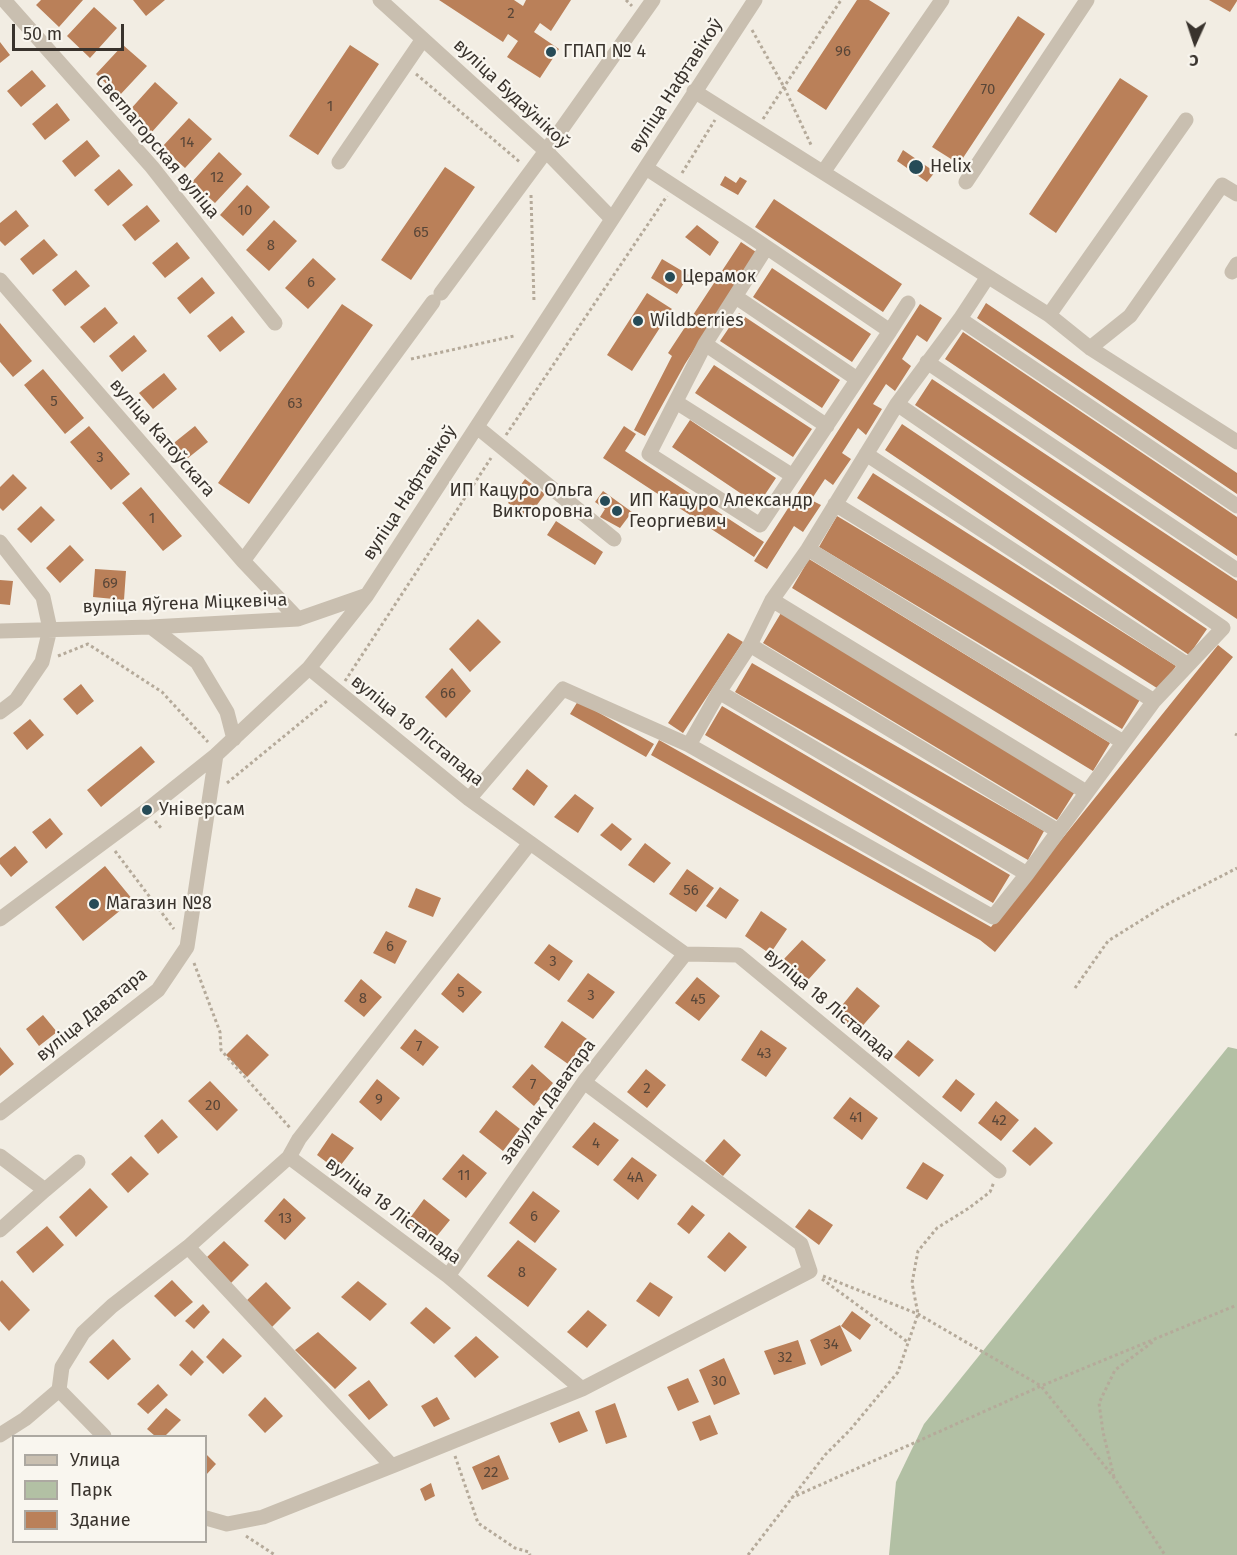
<!DOCTYPE html>
<meta charset="utf-8">
<style>
body{margin:0}
#map{position:relative;width:1237px;height:1555px;overflow:hidden;background:#f2ede3;font-family:"Fira Sans",sans-serif}
canvas{display:block}
.legend{position:absolute;left:12px;top:1435px;width:195px;height:108px;box-sizing:border-box;background:#f9f6ef;border:2px solid #aca8a1;margin:0;padding:8px 10px;list-style:none;font-size:18px;color:#39332d}
.legend li{display:flex;align-items:center;gap:12px;height:30px}
.legend b{width:30px;border:2px solid #aca8a1}
.north{position:absolute;left:1165px;top:12px;width:60px;height:60px;-webkit-text-stroke:4px #f9f6ef;paint-order:stroke;rotate:183deg;font-size:16px;font-weight:700;line-height:24px;text-align:center;color:#39332d}
.north::after{content:'';display:block;margin:auto;width:21px;height:27px;background:#39332d;clip-path:polygon(50% 0,100% 100%,50% 72%,0 100%)}
.scale{position:absolute;left:12px;top:24px;width:112px;height:27px;box-sizing:border-box;border:3px solid #39332d;border-top:0;padding-left:8px;font-size:18px;line-height:21px;white-space:nowrap;color:#39332d;-webkit-text-stroke:4px #f9f6ef;paint-order:stroke}
</style>
<div id="map">
<canvas width="1237" height="1555"></canvas>
<ul class="legend">
<li><b style="height:8px;background:#c9bfb0"></b>Улица</li>
<li><b style="height:16px;background:#b2c0a4"></b>Парк</li>
<li><b style="height:16px;background:#ba8059"></b>Здание</li>
</ul>
<div class="north">С</div>
<div class="scale">50 m</div>
</div>
<script>
const g = document.querySelector('canvas').getContext('2d');
g.lineJoin = 'round';
function fill(path, color) { g.fillStyle = color; g.fill(path, 'evenodd'); }
const poly = rows => new Path2D(rows.map(r => 'M' + r).join(''));
function trace(path, color, width, dash) { g.strokeStyle = color; g.lineWidth = width; g.lineCap = dash ? 'butt' : 'round'; g.setLineDash(dash || []); g.stroke(path); }
function label(font, color, halo, rows, align = 'center') {
  g.font = font + ' "Fira Sans",sans-serif'; g.lineWidth = 4.5; g.setLineDash([]); g.textBaseline = 'middle'; g.strokeStyle = halo; g.fillStyle = color; for (const [text, x, y, turn = 0] of rows) {
    g.save(); g.translate(x, y); g.rotate((+turn || 0) * Math.PI / 180); g.textAlign = isNaN(turn) ? turn : align; if (halo) g.strokeText(text, 0, 0); g.fillText(text, 0, 0); g.restore();
  }
}
fill(poly([
 [1228,1047,1237,1049,1237,1555,889,1555,896,1482,924,1424]
]), '#b2c0a4');
fill(poly([
 [41,0,83,0,59,27,36,5],
 [133,0,165,0,146,16],
 [439,0,514,0,523,6,526,0,571,0,551,31,540,23,534,32,559,49,540,78,507,57,518,41,508,34,503,42],
 [857,0,869,0,890,13,826,110,797,91],
 [1209,0,1237,0,1237,1,1230,12],
 [94,7,117,28,90,58,67,36],
 [1018,16,1045,34,959,164,932,147],
 [0,42,10,55,0,63],
 [123,45,147,66,119,96,96,74],
 [350,45,379,64,318,155,289,136],
 [32,70,46,86,21,107,7,91],
 [1120,78,1148,96,1056,233,1029,214],
 [155,82,178,103,151,133,128,112],
 [57,103,70,120,45,140,32,124],
 [189,118,212,139,185,168,162,147],
 [87,140,100,156,75,177,62,161],
 [903,150,935,172,927,182,897,161],
 [219,152,242,174,215,203,192,182],
 [445,167,475,187,411,280,381,260],
 [119,169,133,185,108,206,94,190],
 [725,176,736,183,740,177,747,181,738,195,720,185],
 [247,185,270,207,243,236,220,215],
 [774,199,902,284,883,312,755,227],
 [147,205,160,221,135,241,122,225],
 [16,210,29,226,5,246,0,241,0,223],
 [274,220,297,241,269,271,246,250],
 [697,225,719,242,710,256,685,237],
 [44,239,58,255,33,275,20,259],
 [177,242,190,258,165,278,152,263],
 [741,242,756,252,685,364,645,436,634,430,672,356,668,353],
 [313,258,336,279,308,309,285,288],
 [662,259,689,275,677,294,651,278],
 [772,268,871,334,852,362,753,297],
 [76,270,90,286,65,306,52,290],
 [202,277,215,293,190,314,177,298],
 [647,293,672,309,632,371,607,355],
 [986,303,1237,473,1237,494,977,318],
 [342,304,373,325,249,504,218,483],
 [920,304,942,318,927,342,917,335,902,359,911,366,895,391,886,384,873,404,882,409,866,435,858,428,842,453,851,459,833,485,825,479,811,500,821,505,803,532,794,526,767,569,754,561],
 [105,307,118,323,94,343,80,327],
 [739,313,840,380,822,408,720,341],
 [232,316,245,332,220,352,207,336],
 [0,323,32,361,13,377,0,362],
 [963,332,1237,517,1237,556,945,359],
 [134,335,147,351,122,372,109,356],
 [714,365,812,429,793,457,695,393],
 [43,369,84,418,65,434,24,385],
 [164,373,177,389,153,409,139,393],
 [932,379,1237,581,1237,619,915,405],
 [690,420,776,478,758,505,672,447],
 [902,424,1207,629,1189,655,885,450],
 [89,426,130,474,111,490,70,442],
 [195,426,208,442,183,462,170,446],
 [624,426,636,434,625,451,764,542,754,557,603,458],
 [873,473,1176,666,1160,690,857,498],
 [13,474,27,488,3,511,0,508,0,487],
 [525,479,545,494,528,517,508,503],
 [141,487,182,536,163,551,122,503],
 [603,491,632,512,620,528,600,517,605,509,595,502],
 [41,506,55,520,31,543,17,529],
 [837,516,1141,698,1122,729,819,547],
 [556,521,603,552,595,565,547,535],
 [70,545,84,560,60,583,46,568],
 [809,559,1110,743,1093,771,792,588],
 [95,569,126,571,124,600,93,597],
 [0,580,13,581,10,605,0,604],
 [781,613,1076,790,1057,820,763,643],
 [478,619,501,642,470,672,449,649],
 [728,633,743,642,683,733,668,723],
 [1218,645,1233,657,995,952,980,940,651,755,659,740,991,927],
 [752,663,1044,831,1028,860,735,692],
 [452,668,471,691,446,718,425,697],
 [81,684,94,701,77,715,63,699],
 [578,701,654,744,646,757,570,714],
 [722,706,1010,875,993,903,705,735],
 [30,719,44,735,27,750,13,733],
 [141,746,155,762,101,807,87,790],
 [527,769,548,786,534,806,512,789],
 [575,794,594,808,578,833,554,817],
 [50,818,63,834,46,849,32,832],
 [612,823,632,839,621,851,600,835],
 [645,843,671,863,654,883,628,865],
 [15,846,28,862,11,877,0,864,0,858],
 [105,866,133,900,83,941,55,907],
 [687,869,714,888,696,912,669,894],
 [720,887,739,900,726,919,706,906],
 [416,888,441,898,433,917,408,907],
 [761,911,787,929,770,954,745,936],
 [386,931,407,941,395,964,373,953],
 [802,940,826,960,808,980,783,960],
 [549,944,573,961,559,981,534,963],
 [458,973,482,992,463,1013,441,994],
 [588,973,615,992,593,1019,567,1001],
 [697,977,720,996,699,1021,675,1003],
 [361,979,382,997,364,1017,344,1001],
 [857,987,880,1006,858,1031,835,1014],
 [43,1015,57,1032,39,1046,26,1029],
 [562,1021,587,1039,568,1064,544,1047],
 [415,1029,439,1047,423,1066,400,1048],
 [761,1030,787,1048,766,1077,741,1060],
 [247,1034,269,1055,247,1077,226,1055],
 [908,1040,934,1060,919,1077,894,1057],
 [0,1047,14,1064,0,1076],
 [532,1064,553,1083,534,1106,512,1087],
 [646,1069,666,1085,647,1108,627,1092],
 [377,1079,400,1098,381,1121,359,1102],
 [956,1079,975,1094,961,1112,942,1097],
 [210,1081,238,1110,217,1131,188,1101],
 [850,1097,878,1118,862,1140,833,1118],
 [996,1101,1019,1120,1001,1141,978,1123],
 [496,1110,520,1129,503,1151,479,1132],
 [162,1119,178,1137,158,1154,144,1136],
 [594,1122,619,1140,598,1166,572,1147],
 [1035,1127,1053,1143,1030,1166,1012,1151],
 [332,1133,354,1148,337,1170,317,1155],
 [724,1139,741,1155,723,1176,705,1161],
 [463,1154,487,1173,466,1198,442,1179],
 [131,1156,149,1174,128,1193,111,1174],
 [632,1157,657,1175,638,1200,613,1180],
 [923,1162,944,1175,927,1200,906,1188],
 [90,1188,108,1207,76,1237,59,1217],
 [533,1191,560,1211,535,1243,509,1223],
 [284,1198,306,1218,285,1240,264,1221],
 [424,1199,450,1220,432,1242,407,1222],
 [692,1205,705,1215,689,1234,677,1224],
 [809,1209,833,1225,819,1245,795,1227],
 [47,1226,64,1245,33,1273,16,1252],
 [729,1232,747,1247,725,1272,707,1257],
 [518,1240,557,1269,528,1307,487,1276],
 [224,1241,249,1265,231,1283,207,1257],
 [2,1280,30,1310,9,1331,0,1321,0,1282],
 [172,1280,193,1302,175,1317,154,1296],
 [358,1281,387,1304,370,1321,341,1297],
 [266,1282,291,1308,270,1329,245,1302],
 [650,1282,673,1297,659,1317,636,1301],
 [203,1304,210,1312,194,1329,185,1321],
 [426,1307,451,1328,434,1344,410,1323],
 [588,1310,607,1325,587,1348,567,1332],
 [852,1311,871,1325,860,1340,841,1326],
 [840,1325,852,1351,821,1366,810,1340],
 [318,1332,357,1368,335,1389,295,1350],
 [476,1336,499,1357,475,1378,454,1356],
 [223,1338,242,1356,223,1374,206,1357],
 [113,1339,131,1359,108,1380,89,1362],
 [798,1340,806,1364,774,1375,764,1351],
 [192,1350,204,1362,191,1376,179,1365],
 [724,1358,740,1394,714,1405,699,1370],
 [688,1378,699,1402,678,1411,667,1387],
 [369,1380,388,1405,369,1420,348,1395],
 [158,1384,168,1395,148,1414,137,1404],
 [265,1397,283,1416,265,1433,248,1415],
 [437,1397,450,1419,434,1427,421,1406],
 [615,1403,627,1437,606,1444,595,1411],
 [166,1408,181,1420,165,1436,155,1436,147,1429],
 [579,1411,588,1431,559,1443,550,1423],
 [710,1415,718,1434,700,1441,692,1422],
 [206,1454,216,1464,206,1475],
 [499,1455,509,1479,482,1490,472,1467],
 [431,1483,435,1496,425,1501,420,1489]
]), '#ba8059');
trace(poly([
 [626,0,632,6],
 [752,30,784,87,812,147],
 [416,74,521,163],
 [763,119,841,0],
 [682,173,715,120],
 [531,195,534,302],
 [411,359,514,336],
 [506,435,667,196],
 [58,656,88,644,162,692,208,742],
 [345,681,491,458],
 [1235,734,1237,735],
 [227,783,327,701],
 [184,811,193,807],
 [155,821,161,828],
 [115,851,174,929],
 [194,963,220,1032,221,1050,291,1129],
 [1075,988,1108,941,1164,906,1237,868],
 [823,1276,918,1314,1041,1386,1115,1479,1165,1555],
 [822,1279,909,1343],
 [455,1456,478,1523,515,1548,529,1552,530,1555],
 [1114,1477,1103,1432,1099,1403,1115,1370,1154,1341],
 [791,1498,1041,1386,1237,1305],
 [246,1536,275,1555],
 [748,1555,825,1455,850,1430,898,1372,918,1314,912,1283,918,1251,937,1228,969,1208,990,1192,994,1182]
]), '#b5aa9a', 3, [3, 3]);
trace(poly([
 [4,0,152,167,275,323],
 [380,0,546,151,612,219],
 [694,91,1049,315,1186,120],
 [339,162,423,39],
 [646,168,747,234,890,331,760,525,649,454,705,344,766,248],
 [824,171,942,0],
 [966,182,1087,0],
 [1232,272,1237,264],
 [0,280,243,561,298,619],
 [441,293,546,151,653,0],
 [736,297,857,379],
 [1049,315,1090,348,1237,442],
 [960,319,1237,506],
 [890,331,908,303],
 [705,344,827,426],
 [1090,348,1130,316,1222,185,1237,194],
 [927,362,1237,570],
 [676,402,793,476],
 [897,404,1223,628,1154,701,1027,874,993,917,689,745,719,692,750,645,772,600,808,549,897,404,960,319,987,278],
 [477,427,614,539],
 [866,454,1188,665],
 [835,504,1154,701],
 [0,542,43,597,50,629,42,662,16,700,0,712],
 [808,549,1123,742],
 [243,561,433,302],
 [772,600,1086,792],
 [151,627,197,662,227,712,234,739],
 [0,631,151,627,298,619,367,595],
 [750,645,1058,831],
 [309,668,469,799,685,954,738,955,999,1171],
 [719,692,1027,874],
 [469,799,563,689,689,745],
 [0,919,147,810,216,755,309,668,367,595,755,0],
 [0,1113,158,990,187,947,216,755],
 [0,1156,45,1190,78,1162],
 [289,1157,448,1276,582,1389,810,1271,801,1244,584,1082],
 [0,1230,45,1190],
 [188,1247,392,1466,582,1389],
 [448,1276,584,1082,685,954],
 [59,1390,62,1367,83,1333,112,1306,188,1247,289,1157,299,1139,530,843],
 [59,1390,104,1436],
 [0,1435,25,1419,59,1390],
 [206,1518,227,1524,263,1517,392,1466]
]), '#c9bfb0', 15);
for (const [x, y, r, color] of [
 [551,52,6,"#264b57"],
 [916,167,8,"#264b57"],
 [670,277,6,"#264b57"],
 [638,321,6,"#264b57"],
 [605,501,6,"#264b57"],
 [617,511,6,"#264b57"],
 [147,810,6,"#264b57"],
 [94,904,6,"#264b57"]
]) { const dot = new Path2D(); dot.arc(x, y, r, 0, 2 * Math.PI); g.fillStyle = color; g.fill(dot); trace(dot, '#f9f6ef', 2); }
label('15px', '#594638', null, [
 ["2",511,14],
 ["96",843,52],
 ["70",988,90],
 ["1",330,107],
 ["14",187,143],
 ["12",217,178],
 ["10",245,211],
 ["65",421,233],
 ["8",271,246],
 ["6",311,283],
 ["5",54,402],
 ["63",295,404],
 ["3",100,458],
 ["1",152,519],
 ["69",110,584],
 ["66",448,694],
 ["56",691,891],
 ["6",390,947],
 ["3",553,962],
 ["5",461,993],
 ["3",591,996],
 ["8",363,999],
 ["45",698,1000],
 ["7",419,1047],
 ["43",764,1054],
 ["7",533,1085],
 ["2",647,1089],
 ["9",379,1100],
 ["20",213,1106],
 ["41",856,1118],
 ["42",999,1121],
 ["4",596,1144],
 ["11",464,1176],
 ["4А",635,1178],
 ["6",534,1217],
 ["13",285,1219],
 ["8",522,1273],
 ["34",831,1345],
 ["32",785,1358],
 ["30",719,1382],
 ["22",491,1473]
]);
label('18px', '#39332d', '#f9f6ef', [
 ["ГПАП № 4",563,52],
 ["Helix",930,167],
 ["Церамок",682,277],
 ["Wildberries",650,321],
 ["ИП Кацуро Ольга",593,491,"right"],
 ["Викторовна",593,512,"right"],
 ["ИП Кацуро Александр",629,501],
 ["Георгиевич",629,522],
 ["Універсам",159,810],
 ["Магазин №8",106,904]
], 'left');
label('18px', '#39332d', '#f9f6ef', [
 ["вуліца Нафтавікоў",676,86,-57],
 ["вуліца Будаўнікоў",511,94,43],
 ["Светлагорская вуліца",157,147,50],
 ["вуліца Катоўскага",162,438,49],
 ["вуліца Нафтавікоў",410,493,-57],
 ["вуліца Яўгена Міцкевіча",185,604,-2],
 ["вуліца 18 Лістапада",417,731,39],
 ["вуліца 18 Лістапада",829,1005,40],
 ["вуліца Даватара",92,1015,-39],
 ["завулак Даватара",548,1102,-54],
 ["вуліца 18 Лістапада",393,1211,37]
]);
</script>
